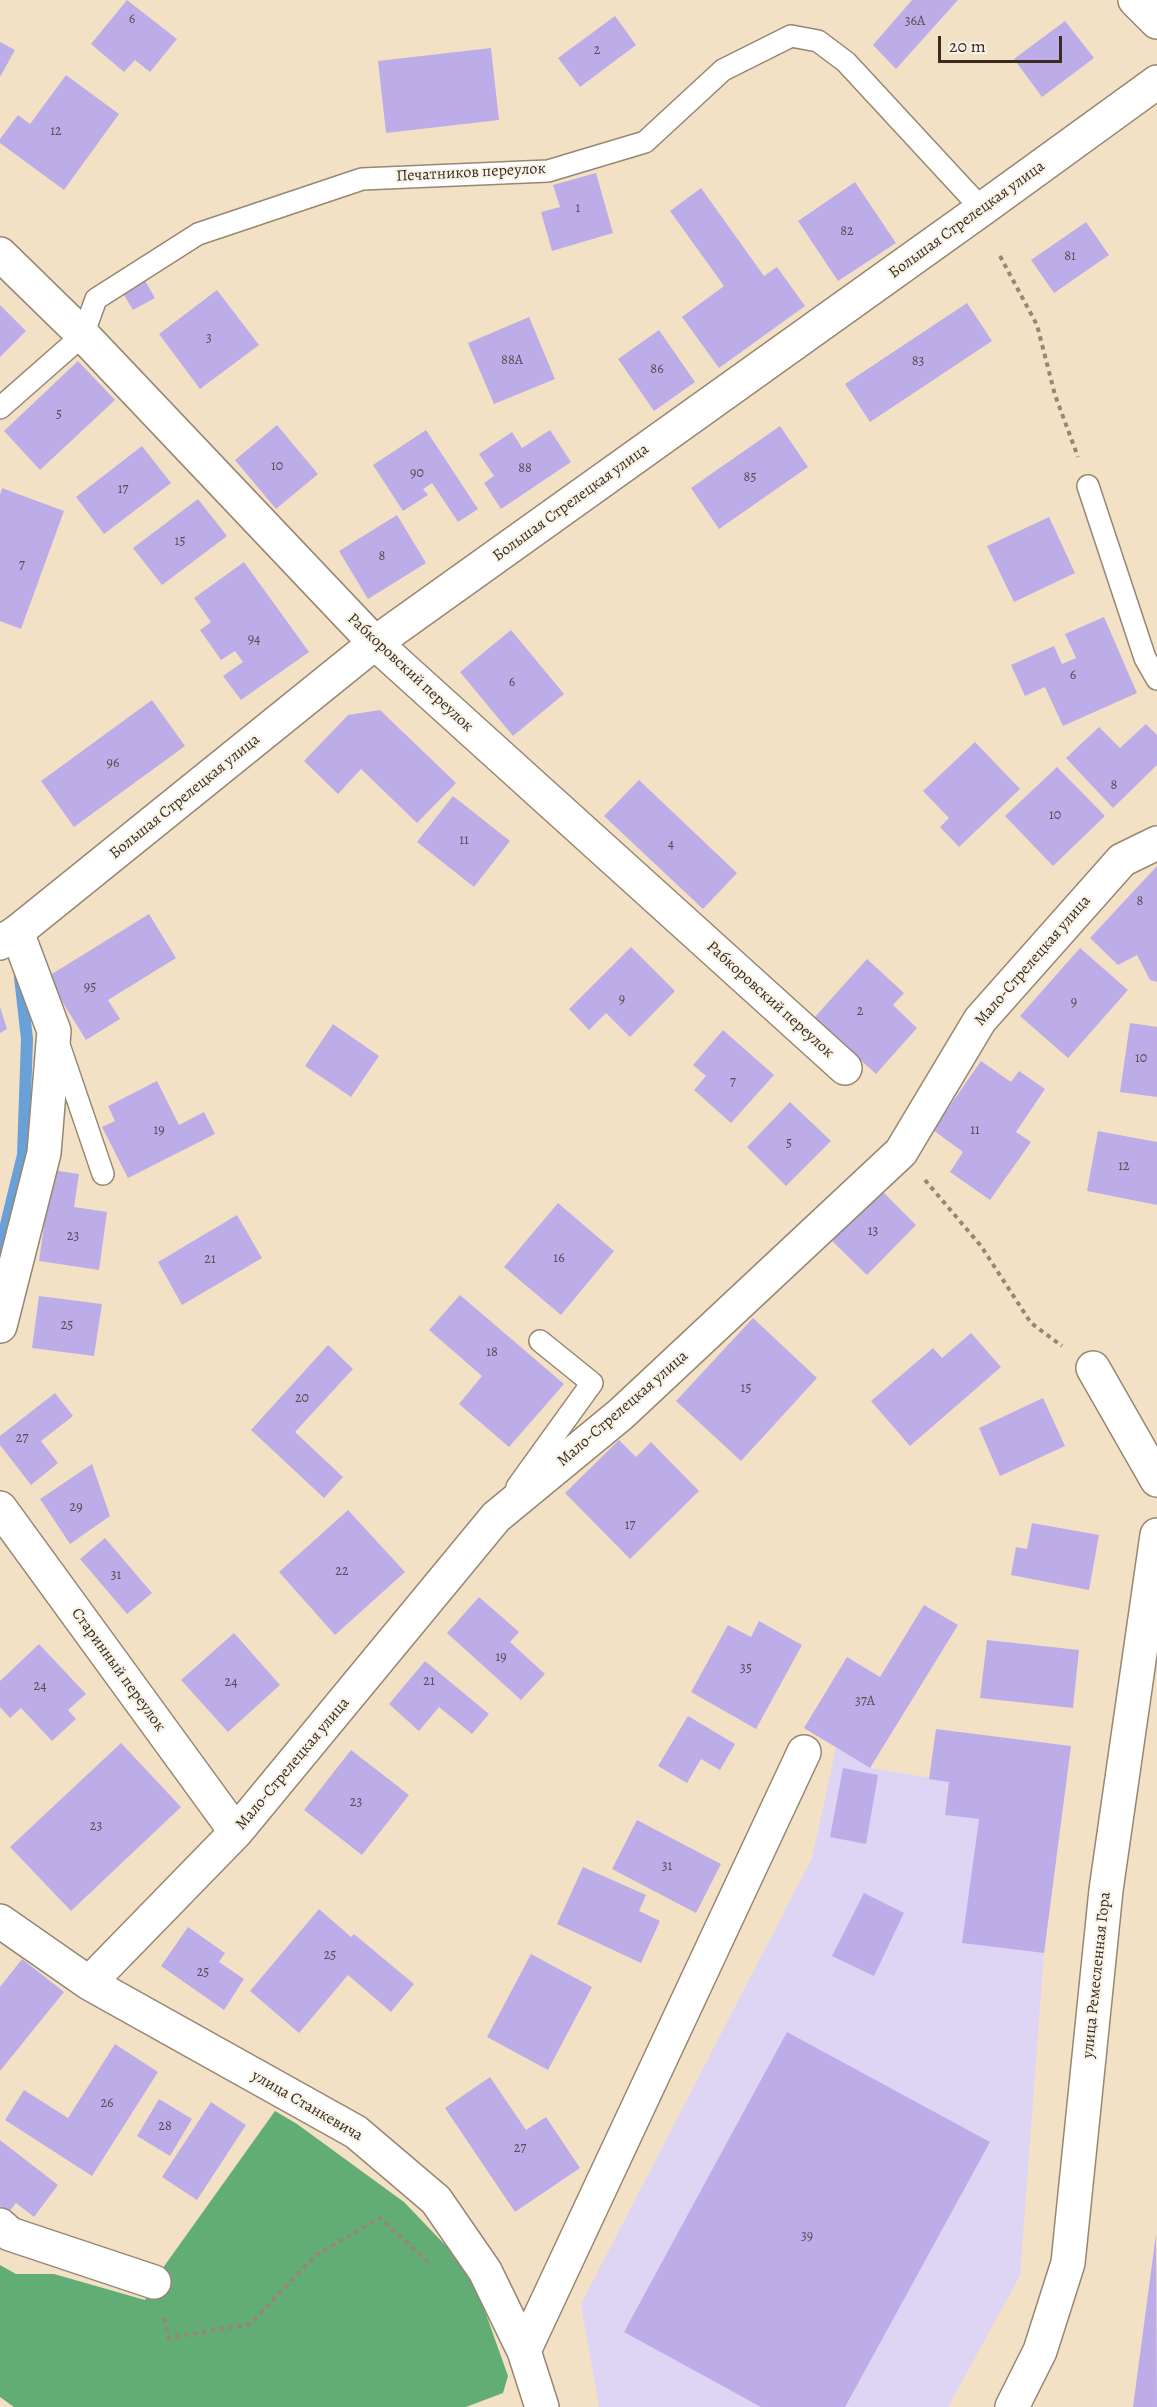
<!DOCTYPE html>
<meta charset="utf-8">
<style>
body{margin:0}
#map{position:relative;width:1157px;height:2407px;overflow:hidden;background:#f3e1c6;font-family:Alegreya,serif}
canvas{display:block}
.scale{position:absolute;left:938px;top:36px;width:124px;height:27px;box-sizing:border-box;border:3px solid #3b2a1e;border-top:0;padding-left:8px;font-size:18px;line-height:21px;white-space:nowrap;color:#3b2a1e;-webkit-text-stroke:4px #f7f3e8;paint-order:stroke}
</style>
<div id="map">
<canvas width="1157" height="2407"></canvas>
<div class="scale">20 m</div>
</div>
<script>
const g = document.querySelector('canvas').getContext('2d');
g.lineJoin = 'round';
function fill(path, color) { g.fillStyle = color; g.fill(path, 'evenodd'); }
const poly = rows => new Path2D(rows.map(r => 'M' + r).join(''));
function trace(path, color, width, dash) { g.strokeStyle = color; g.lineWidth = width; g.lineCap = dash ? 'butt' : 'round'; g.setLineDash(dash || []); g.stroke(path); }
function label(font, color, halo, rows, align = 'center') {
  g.font = font + ' Alegreya,serif'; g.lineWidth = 4.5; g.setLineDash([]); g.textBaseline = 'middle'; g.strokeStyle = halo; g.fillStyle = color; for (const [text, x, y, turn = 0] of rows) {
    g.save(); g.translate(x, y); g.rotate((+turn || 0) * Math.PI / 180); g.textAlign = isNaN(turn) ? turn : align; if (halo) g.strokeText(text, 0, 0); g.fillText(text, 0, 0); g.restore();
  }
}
fill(poly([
 [836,1748,871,1768,1064,1800,1044,1953,1020,2276,948,2407,599,2407,581,2304,812,1858]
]), '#ded5f5');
fill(poly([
 [275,2111,297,2124,404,2202,471,2272,508,2376,503,2393,466,2407,14,2407,0,2397,0,2265,16,2274,54,2274,145,2300,160,2272]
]), '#62ac75');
trace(poly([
 [0,1249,23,1155,27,1039,20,977]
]), '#68a0d7', 12);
fill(poly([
 [127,0,177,39,150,72,135,60,124,72,91,44],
 [912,0,958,0,896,69,873,45],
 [615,16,636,45,580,87,558,58],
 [1065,21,1094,58,1042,97,1014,59],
 [0,42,15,50,0,77],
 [491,48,499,120,386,133,378,61],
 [66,75,119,114,64,190,0,143,0,139,18,115,30,124],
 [596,173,613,233,552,251,541,212,560,207,553,185],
 [855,182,896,243,838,281,798,221],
 [701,188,764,276,777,267,805,306,719,368,682,317,724,286,670,211],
 [1086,222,1109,255,1054,293,1031,260],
 [143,277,155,298,133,310,121,290],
 [217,290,259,345,200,389,159,334],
 [967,303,992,341,870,422,845,384],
 [0,305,26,331,0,357],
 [529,317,555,379,494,404,468,343],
 [659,330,695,382,654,411,618,359],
 [78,361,115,400,40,470,4,431],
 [277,425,318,474,276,509,235,460],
 [780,426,808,467,719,529,691,488],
 [426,430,478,509,458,522,432,483,423,489,428,495,403,511,373,465],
 [550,430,571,462,501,509,484,483,494,476,479,454,512,432,522,448],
 [142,446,171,483,104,534,76,497],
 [2,488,64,511,21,629,0,621,0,495],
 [198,499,227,536,162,585,133,548],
 [397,515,426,563,368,599,339,551],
 [1049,517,1075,573,1014,602,987,546],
 [244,562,309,652,241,700,223,676,243,662,235,651,221,660,200,630,211,622,194,598],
 [1104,617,1137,693,1063,726,1045,687,1025,696,1011,665,1054,646,1062,664,1076,658,1065,634],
 [511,630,564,694,513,736,460,672],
 [152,700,185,746,74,827,41,781],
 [380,710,456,783,417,823,361,769,338,794,304,761,348,715],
 [1146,724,1157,735,1157,765,1113,808,1066,758,1099,727,1120,748],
 [975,742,1020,789,959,847,940,827,949,818,923,791],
 [1057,767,1105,816,1053,866,1005,816],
 [639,780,737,873,703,909,604,816],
 [453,796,510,841,474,887,417,842],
 [1157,866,1157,982,1150,980,1137,955,1118,965,1090,938],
 [149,914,176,958,108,1000,120,1019,86,1040,47,977],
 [631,947,675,991,630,1037,606,1013,589,1030,569,1009],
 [1080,948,1128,990,1068,1058,1020,1016],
 [867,959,904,993,893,1005,917,1028,876,1074,814,1018],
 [0,1007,7,1029,0,1033],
 [1130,1023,1157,1027,1157,1097,1120,1092],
 [333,1024,379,1056,351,1097,305,1066],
 [723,1030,774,1075,731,1123,694,1090,706,1076,693,1065],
 [981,1061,1011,1082,1019,1071,1045,1089,1016,1132,1031,1142,990,1200,950,1172,963,1152,933,1130],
 [157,1081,179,1125,204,1112,215,1134,128,1178,102,1127,115,1121,108,1106],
 [790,1102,831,1141,786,1186,747,1147],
 [1098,1131,1157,1142,1157,1205,1087,1191],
 [52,1170,79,1174,74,1207,107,1212,99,1270,39,1261],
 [880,1189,916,1225,867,1275,831,1240],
 [558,1203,614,1251,561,1315,504,1267],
 [237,1215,262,1258,182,1305,158,1262],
 [460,1295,564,1384,509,1447,459,1404,482,1376,429,1330],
 [39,1296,102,1304,94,1356,32,1348],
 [753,1318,817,1378,741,1461,676,1401],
 [971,1333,1001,1367,910,1446,871,1401,933,1348,942,1358],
 [328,1345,353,1369,295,1432,343,1477,324,1498,251,1430],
 [55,1393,73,1416,41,1441,58,1463,31,1485,0,1445,0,1436],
 [1043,1398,1065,1446,1000,1476,979,1428],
 [619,1440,636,1457,651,1442,699,1491,630,1559,565,1493],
 [92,1464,110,1516,70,1544,40,1499],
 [348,1510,405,1572,335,1635,279,1572],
 [1032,1523,1099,1535,1089,1590,1011,1575,1016,1547,1027,1549],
 [105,1538,152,1593,127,1614,80,1559],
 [479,1597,519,1632,510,1642,545,1674,521,1700,447,1633],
 [924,1605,958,1625,870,1768,804,1728,847,1657,880,1677],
 [759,1621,802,1645,756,1729,691,1692,728,1625,751,1637],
 [234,1633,280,1685,228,1732,181,1680],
 [987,1640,1079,1650,1073,1708,980,1698],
 [39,1644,86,1694,68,1710,76,1719,52,1741,21,1708,10,1718,0,1707,0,1681],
 [425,1661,489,1714,472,1734,439,1707,419,1731,389,1704],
 [688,1716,735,1744,720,1770,701,1759,687,1783,658,1766],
 [936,1729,1071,1746,1044,1953,962,1943,979,1819,945,1815,949,1782,929,1779],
 [121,1743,181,1807,71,1911,10,1847],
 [351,1750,409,1795,362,1855,304,1810],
 [843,1768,878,1775,866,1844,830,1837],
 [637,1820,721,1864,696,1913,612,1869],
 [583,1867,646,1895,639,1911,660,1921,641,1963,557,1924],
 [864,1893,904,1913,874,1976,832,1956],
 [319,1909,351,1937,354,1934,414,1984,391,2012,348,1975,299,2033,250,1991],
 [188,1927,225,1953,219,1962,244,1979,224,2010,161,1966],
 [531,1954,592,1987,548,2070,487,2037],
 [22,1959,64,1992,0,2071,0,1987],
 [787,2032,990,2142,845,2407,761,2407,624,2332],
 [115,2044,158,2072,92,2176,5,2120,24,2090,68,2118],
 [490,2077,526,2130,546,2117,580,2168,515,2212,445,2108],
 [159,2099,192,2119,170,2156,137,2136],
 [211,2102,246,2125,197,2200,162,2177],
 [0,2140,58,2185,34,2217,16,2203,9,2212,0,2206],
 [1156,2234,1157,2407,1133,2407]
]), '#bcade9');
const service = poly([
 [0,408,83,335,96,299,198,234,362,179,548,171,645,142,723,70,791,36,818,41,846,62,982,209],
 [1088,486,1145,658,1157,679],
 [58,1042,103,1174],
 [517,1487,592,1383,540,1341]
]);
const minor = poly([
 [1135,0,1157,22],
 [0,254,83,335,375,643,845,1068],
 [0,1326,44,1153,54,1031,17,932],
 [1093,1368,1157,1480],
 [0,1508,236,1832],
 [0,1921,89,1983,356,2132,436,2200,485,2271,524,2351,542,2407],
 [89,1983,236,1832,496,1517,621,1414,901,1152,980,1020,1122,860,1157,843],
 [0,2225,10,2234,154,2282],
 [524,2351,804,1752],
 [1012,2407,1040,2351,1068,2263,1106,1890,1157,1535]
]);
const tertiary = poly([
 [0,943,17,932,375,643,982,209,1157,82]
]);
trace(service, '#978672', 24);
trace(minor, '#978672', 36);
trace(tertiary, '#978672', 36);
trace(poly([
 [1000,256,1037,325,1055,395,1078,457],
 [925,1180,981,1246,1031,1323,1062,1346],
 [164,2318,169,2338,250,2324,316,2255,380,2218,432,2266]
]), '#978672', 4, [4.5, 4.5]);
trace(service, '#fff', 21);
trace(minor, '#fff', 33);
trace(tertiary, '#fff', 33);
label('14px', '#5b4b51', null, [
 ["6",132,20],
 ["36А",915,22],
 ["2",597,51],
 ["12",56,132],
 ["1",578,209],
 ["82",847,232],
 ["81",1070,257],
 ["3",209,339],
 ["88А",512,361],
 ["83",918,362],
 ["86",657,370],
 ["5",59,415],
 ["10",277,467],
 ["88",525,469],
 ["90",417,474],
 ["85",750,478],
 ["17",123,490],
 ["15",180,542],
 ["8",382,557],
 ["7",22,566],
 ["94",254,640],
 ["6",1073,676],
 ["6",512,683],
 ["96",113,764],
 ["8",1114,786],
 ["10",1055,816],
 ["11",464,841],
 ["4",671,845],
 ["8",1140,902],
 ["95",90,988],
 ["9",622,1000],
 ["9",1074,1003],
 ["2",860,1012],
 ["10",1141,1059],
 ["7",733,1083],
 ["19",159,1131],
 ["11",975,1131],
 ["5",789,1144],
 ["12",1124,1167],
 ["13",873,1232],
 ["23",73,1237],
 ["16",559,1259],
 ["21",210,1260],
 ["25",67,1326],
 ["18",492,1353],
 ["15",746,1389],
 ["20",302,1399],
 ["27",22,1439],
 ["29",76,1508],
 ["17",630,1526],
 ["22",342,1572],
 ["31",116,1576],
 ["19",501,1658],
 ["35",746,1669],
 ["21",429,1682],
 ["24",231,1683],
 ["24",40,1687],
 ["37А",865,1702],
 ["23",356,1803],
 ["23",96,1827],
 ["31",667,1867],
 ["25",330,1956],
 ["25",203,1973],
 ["26",107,2104],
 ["28",165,2127],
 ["27",520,2149],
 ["39",807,2237]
]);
label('16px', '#3b2a1e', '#f7f3e8', [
 ["Печатников переулок",471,173,-3],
 ["Большая Стрелецкая улица",967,220,-36],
 ["Большая Стрелецкая улица",571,503,-36],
 ["Рабкоровский переулок",410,673,43],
 ["Большая Стрелецкая улица",185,797,-39],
 ["Мало-Стрелецкая улица",1033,961,-49],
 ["Рабкоровский переулок",770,1000,42],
 ["Мало-Стрелецкая улица",623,1409,-41],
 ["Старинный переулок",118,1670,54],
 ["Мало-Стрелецкая улица",293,1764,-50],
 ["улица Ремесленная Гора",1097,1975,-84],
 ["улица Станкевича",307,2106,30]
]);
</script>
